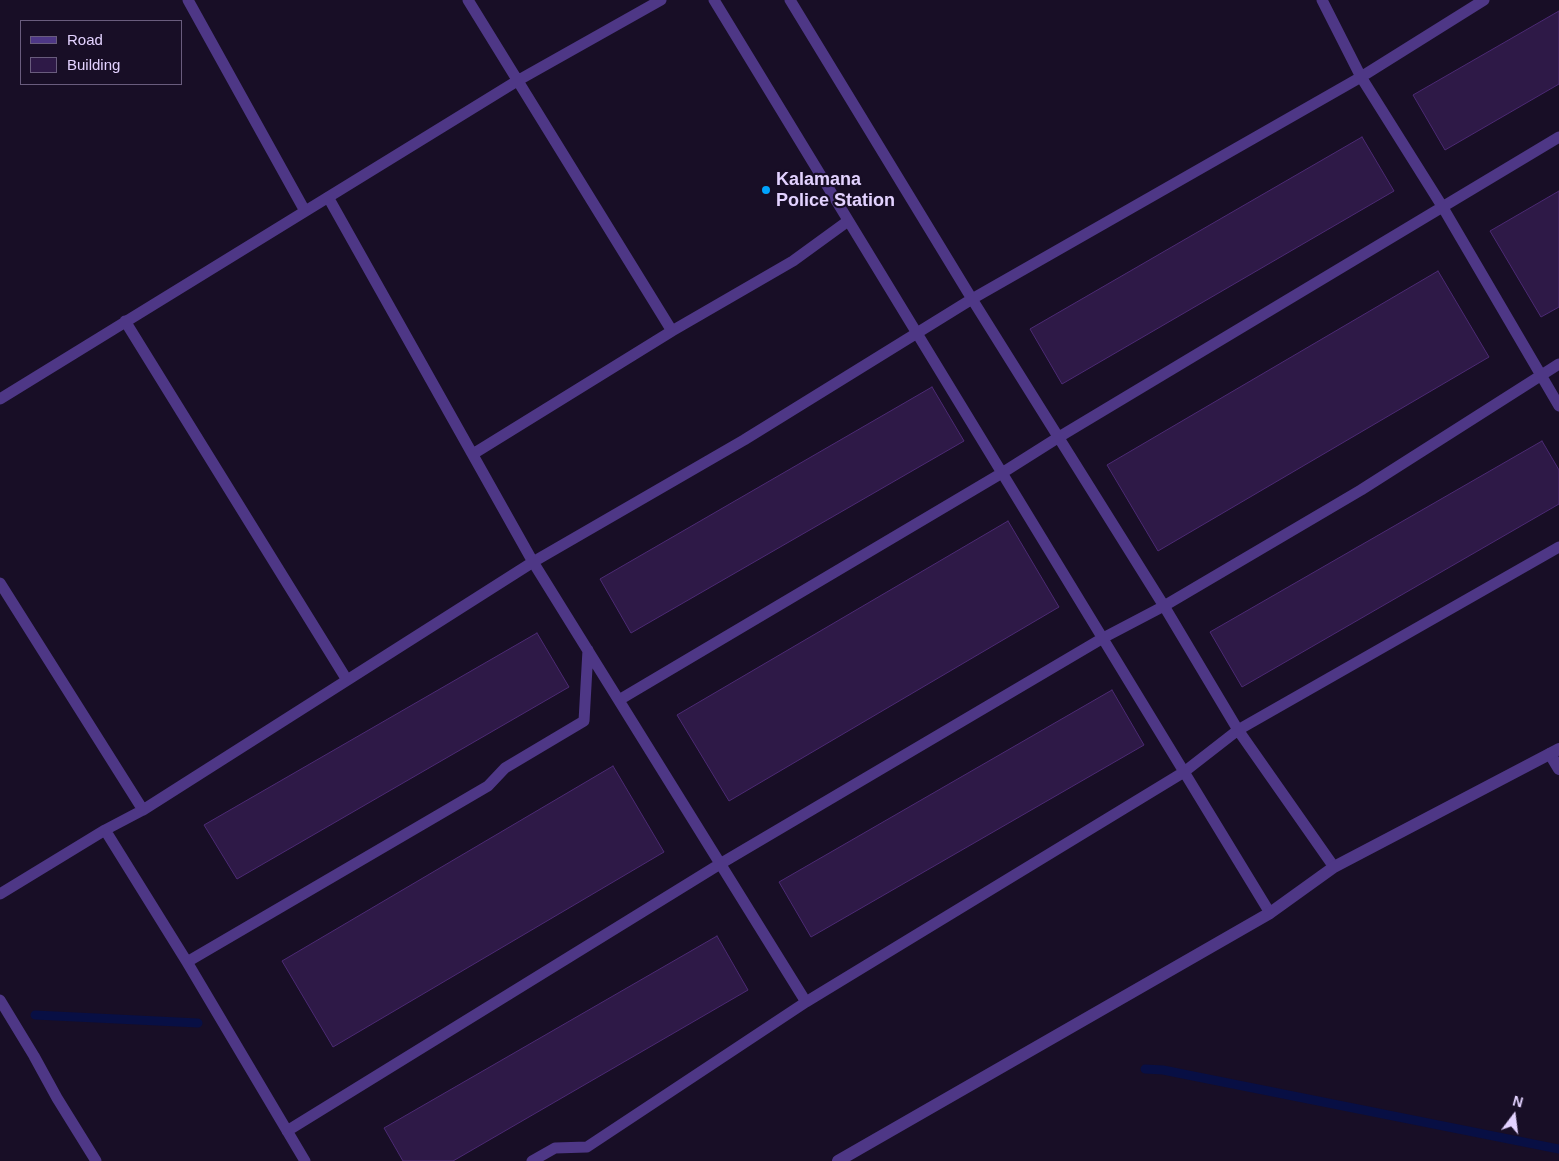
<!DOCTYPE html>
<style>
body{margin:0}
#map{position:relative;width:1559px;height:1161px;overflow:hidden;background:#180e26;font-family:Helvetica,sans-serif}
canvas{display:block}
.legend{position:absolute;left:20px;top:20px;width:162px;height:65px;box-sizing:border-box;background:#180e26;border:1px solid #695c7d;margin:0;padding:6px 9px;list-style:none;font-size:15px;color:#e3d2ff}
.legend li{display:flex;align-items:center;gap:10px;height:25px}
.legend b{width:25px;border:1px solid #695c7d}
.north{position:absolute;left:1489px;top:1091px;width:50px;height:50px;-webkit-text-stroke:4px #180e26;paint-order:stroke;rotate:15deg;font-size:14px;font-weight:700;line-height:20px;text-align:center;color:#e3d2ff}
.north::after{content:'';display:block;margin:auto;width:18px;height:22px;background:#e3d2ff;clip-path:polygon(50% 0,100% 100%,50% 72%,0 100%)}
</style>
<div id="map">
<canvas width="1559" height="1161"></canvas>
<ul class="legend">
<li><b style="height:6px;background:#4e3786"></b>Road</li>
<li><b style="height:14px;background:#2e1947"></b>Building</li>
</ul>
<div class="north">N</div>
</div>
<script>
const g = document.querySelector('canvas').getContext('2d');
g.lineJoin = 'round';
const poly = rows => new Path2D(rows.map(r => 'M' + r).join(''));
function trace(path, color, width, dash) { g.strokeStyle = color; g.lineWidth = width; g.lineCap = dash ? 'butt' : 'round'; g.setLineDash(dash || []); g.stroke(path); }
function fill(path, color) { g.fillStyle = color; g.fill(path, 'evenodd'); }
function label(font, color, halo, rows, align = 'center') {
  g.font = font + ' Helvetica,sans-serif'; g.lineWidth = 4.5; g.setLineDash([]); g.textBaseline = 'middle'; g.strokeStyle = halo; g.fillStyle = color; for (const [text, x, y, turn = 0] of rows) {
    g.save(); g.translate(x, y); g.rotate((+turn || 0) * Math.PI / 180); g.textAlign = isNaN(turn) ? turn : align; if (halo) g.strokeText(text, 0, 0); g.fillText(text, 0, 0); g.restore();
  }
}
trace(poly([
 [35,1015,198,1023],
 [1145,1069,1163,1070,1559,1149]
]), '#080f44', 9);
const building = poly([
 [1559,11,1559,84,1445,150,1413,95,1559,11],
 [1362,137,1394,191,1062,384,1030,329,1362,137],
 [1559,191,1559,307,1541,317,1490,231,1559,191],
 [1438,271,1489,357,1158,551,1107,465,1438,271],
 [932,387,964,441,631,633,600,579,932,387],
 [1542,441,1559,470,1559,504,1242,687,1210,632,1542,441],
 [1008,521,1059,607,729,801,677,715,1008,521],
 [537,633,569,687,237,879,204,825,537,633],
 [1112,690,1144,745,811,937,779,882,1112,690],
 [613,766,664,852,333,1047,282,961,613,766],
 [717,936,748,990,453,1161,403,1161,384,1128,717,936]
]);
fill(building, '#2e1947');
trace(building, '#4c2a74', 1);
trace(poly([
 [188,0,305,211],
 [468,0,672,331],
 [714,0,1270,913],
 [790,0,972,299,1164,606,1238,730,1334,867],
 [1322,0,1361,77,1442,206,1559,406],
 [328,197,533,562,806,1002,587,1147,555,1148,532,1161],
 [125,321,347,680],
 [0,399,517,81,661,0],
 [473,454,672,331,793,261,848,221],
 [0,583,143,810],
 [619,700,1002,473,1059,437,1559,137],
 [105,830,187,962,305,1161],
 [0,894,105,830,143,810,533,562,744,440,972,299,1361,77,1484,0],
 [187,962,488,786,505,768,584,721,588,650],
 [0,1000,34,1056,57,1098,96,1161],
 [806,1002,1184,772,1238,730,1559,547],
 [287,1131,720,864,1103,638,1164,606,1361,490,1559,364]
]), '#4e3786', 11);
trace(poly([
 [1550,754,1559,769]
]), '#4e3786', 12);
trace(poly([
 [838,1161,1270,913,1334,867,1559,749]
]), '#4e3786', 12);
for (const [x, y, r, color] of [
 [766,190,5,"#00a3fd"]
]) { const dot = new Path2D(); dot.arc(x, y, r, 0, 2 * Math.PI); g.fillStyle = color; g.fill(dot); trace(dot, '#180e26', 2); }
label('bold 18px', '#e3d2ff', '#180e26', [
 ["Kalamana",776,180],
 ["Police Station",776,201]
], 'left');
</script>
